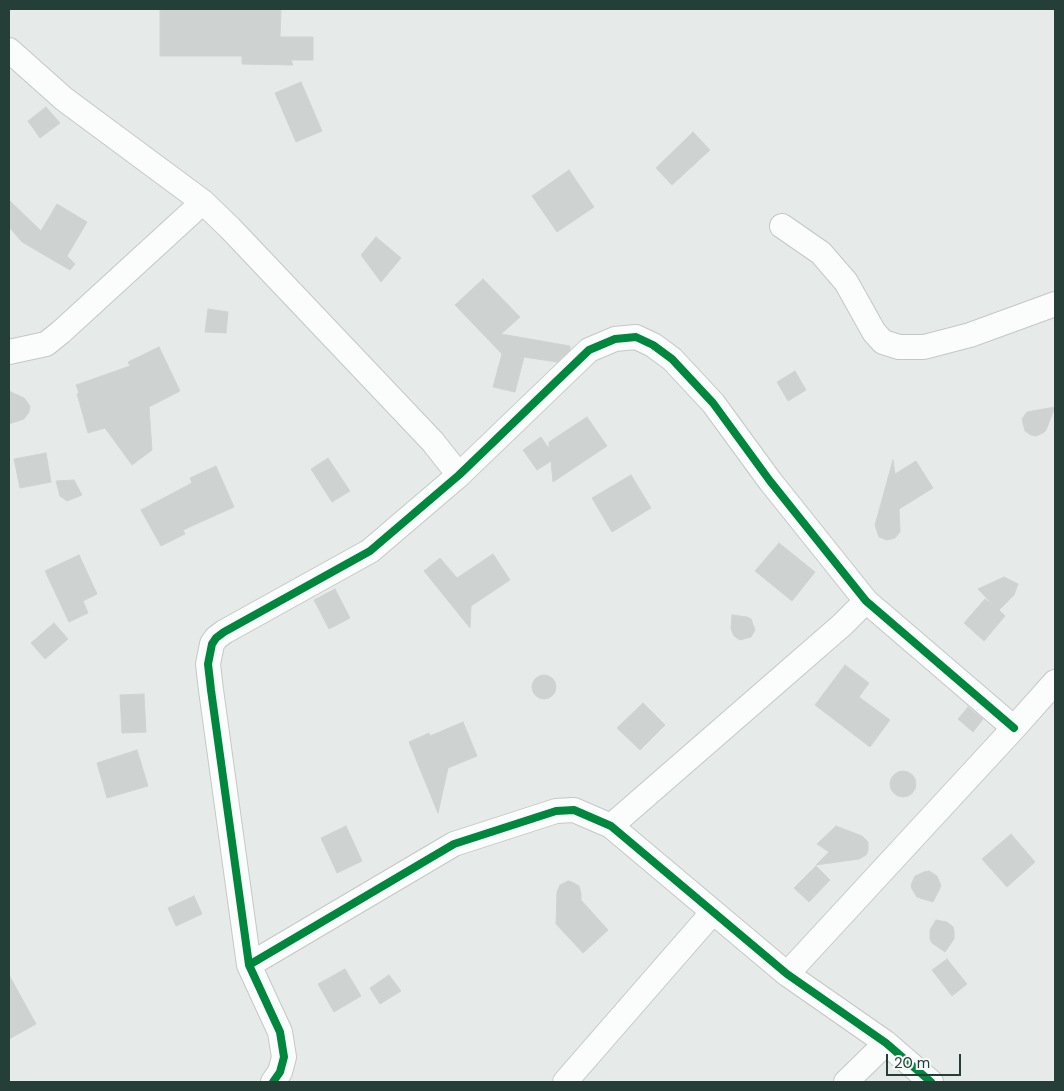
<!DOCTYPE html>
<style>
body{margin:0}
#map{position:relative;width:1064px;height:1091px;overflow:hidden;background:#e6ebe9;font-family:"DM Sans",sans-serif}
canvas{display:block}
.frame{position:absolute;inset:0;border:10px solid #253e38;pointer-events:none}
.scale{position:absolute;left:886px;top:1054px;width:75px;height:22px;box-sizing:border-box;border:2px solid #253e38;border-top:0;padding-left:6px;font-size:15px;line-height:18px;white-space:nowrap;color:#253e38;-webkit-text-stroke:4px #f5f9f7;paint-order:stroke}
</style>
<div id="map">
<canvas width="1064" height="1091"></canvas>
<div class="frame"></div>
<div class="scale">20 m</div>
</div>
<script>
const g = document.querySelector('canvas').getContext('2d');
g.lineJoin = 'round';
function fill(path, color) { g.fillStyle = color; g.fill(path, 'evenodd'); }
const poly = rows => new Path2D(rows.map(r => 'M' + r).join(''));
function trace(path, color, width, dash) { g.strokeStyle = color; g.lineWidth = width; g.lineCap = dash ? 'butt' : 'round'; g.setLineDash(dash || []); g.stroke(path); }
const building = poly([
 [160,9,281,9,280,37,313,37,313,60,291,60,293,65,242,64,242,56,160,56,160,9],
 [301,82,322,131,296,142,275,93,301,82],
 [46,107,60,123,40,138,28,121,46,107],
 [693,132,710,150,672,185,656,168,693,132],
 [569,170,594,207,557,232,532,196,569,170],
 [9,200,41,231,57,204,87,222,67,256,75,264,70,270,22,242,9,227,9,200],
 [376,237,401,258,381,282,361,255,376,237],
 [483,279,520,317,501,334,570,346,570,350,557,362,524,357,515,392,493,387,502,354,455,305,483,279],
 [208,309,228,312,226,333,205,332,208,309],
 [159,347,180,391,149,407,152,450,132,465,105,428,88,433,77,394,79,393,76,385,130,366,128,362,159,347],
 [795,371,806,390,788,401,777,382,795,371],
 [9,391,24,398,30,406,29,412,24,419,9,424,9,391],
 [1055,407,1046,430,1043,433,1036,436,1031,435,1025,431,1022,419,1027,412,1055,407],
 [587,417,607,446,553,482,551,461,537,470,523,450,541,437,549,449,549,442,587,417],
 [46,453,51,482,20,488,14,459,46,453],
 [328,458,350,491,332,502,311,469,328,458],
 [893,460,895,474,916,461,933,488,899,509,900,532,895,538,887,540,879,537,875,525,893,460],
 [216,466,234,507,183,530,185,534,161,546,141,510,192,483,190,478,216,466],
 [631,475,651,508,612,532,592,498,631,475],
 [74,480,82,495,67,501,60,496,56,481,74,480],
 [779,543,815,572,792,601,755,571,779,543],
 [493,554,510,580,471,606,470,628,424,571,440,558,457,578,493,554],
 [79,555,97,594,83,601,88,613,69,622,45,571,79,555],
 [1004,577,1018,584,1014,595,999,610,1005,616,984,641,964,623,985,599,995,607,978,589,1004,577],
 [335,589,350,618,329,629,314,600,335,589],
 [732,615,747,617,751,619,755,630,751,637,740,640,734,636,731,629,732,615],
 [54,623,68,639,45,659,31,643,54,623],
 [845,665,869,683,859,697,890,720,870,747,815,705,845,665],
 '532 687a12 12 0 1 1 24 0a12 12 0 1 1-24 0Z',
 [144,694,146,732,122,733,120,695,144,694],
 [643,703,665,725,640,750,617,728,643,703],
 [968,707,983,719,973,732,958,719,968,707],
 [463,722,477,756,448,768,438,813,409,742,429,733,430,736,463,722],
 [137,750,148,786,107,798,97,763,137,750],
 '890 784a13 13 0 1 1 26 0a13 13 0 1 1-26 0Z',
 [346,826,362,861,337,873,321,838,346,826],
 [836,826,862,836,868,842,868,851,866,855,859,859,816,865,829,852,817,844,836,826],
 [1011,834,1035,862,1007,887,982,859,1011,834],
 [816,866,830,880,809,902,794,888,816,866],
 [929,871,937,876,941,886,933,902,917,897,912,889,911,885,915,876,924,872,929,871],
 [568,881,572,882,579,886,581,894,581,900,608,930,583,953,556,924,557,892,560,885,568,881],
 [194,896,202,914,176,926,168,908,194,896],
 [936,920,947,922,953,927,954,931,954,939,945,952,932,943,930,939,930,930,936,920],
 [947,959,967,984,952,996,932,970,947,959],
 [345,969,361,996,334,1012,318,984,345,969],
 [9,975,36,1024,9,1039,9,975],
 [389,975,401,991,380,1004,370,988,389,975]
]);
fill(building, '#ced2d1');
trace(building, '#cfd4d2', 1);
const street = poly([
 [9,50,64,99,203,202,230,228,433,442,459,475],
 [782,226,821,253,846,282,874,332,883,342,899,347,924,347,970,335,1055,304],
 [9,352,46,344,61,332,203,202],
 [611,826,842,625,866,601],
 [249,965,454,844,556,811,574,810,611,826,787,974,886,1043,931,1082],
 [787,974,1014,728,1055,682],
 [273,1082,280,1072,284,1057,280,1032,249,965,211,690,208,664,212,644,216,638,224,632,370,551,459,475,589,350,615,339,636,337,653,345,672,359,713,403,770,481,866,601,1014,728],
 [565,1082,713,912],
 [846,1082,886,1043]
]);
trace(street, '#c3c8c6', 26);
trace(street, '#fbfcfc', 24);
trace(poly([
 [249,965,454,844,556,811,574,810,611,826,787,974,886,1043,931,1082],
 [273,1082,280,1072,284,1057,280,1032,249,965,211,690,208,664,212,644,216,638,224,632,370,551,459,475,589,350,615,339,636,337,653,345,672,359,713,403,770,481,866,601,1014,728]
]), '#00873e', 8);
</script>
